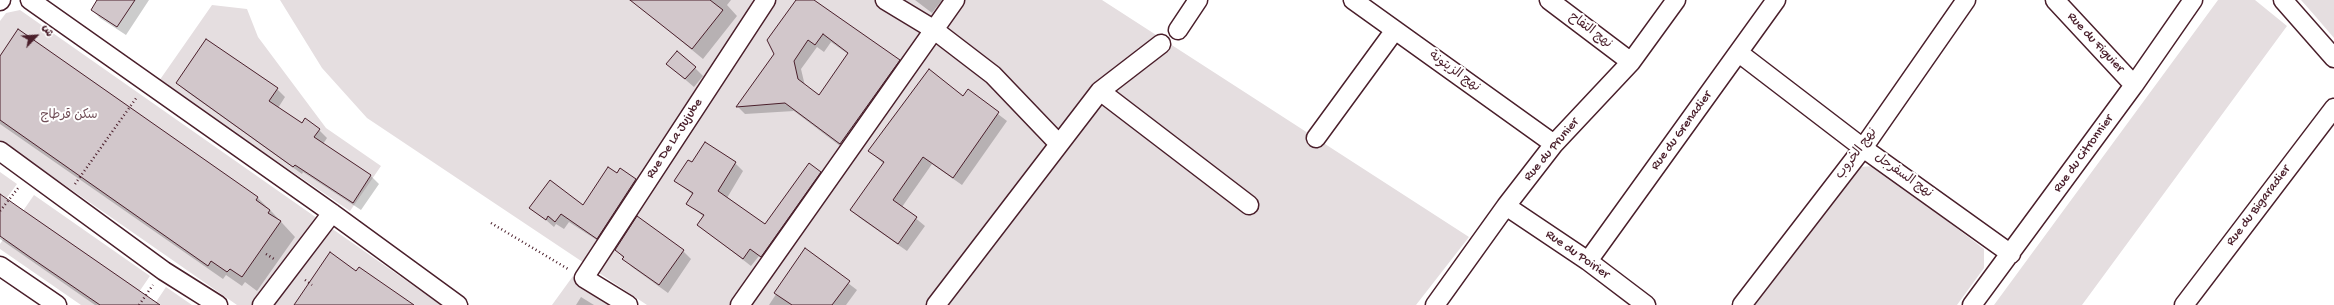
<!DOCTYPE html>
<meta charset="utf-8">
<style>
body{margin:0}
#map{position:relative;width:2334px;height:305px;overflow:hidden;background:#fff;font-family:"Gochi Hand","Playpen Sans Arabic",sans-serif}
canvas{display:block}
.north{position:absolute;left:16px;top:16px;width:40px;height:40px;-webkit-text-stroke:3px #fff;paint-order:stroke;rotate:65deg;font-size:11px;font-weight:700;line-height:16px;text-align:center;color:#4a1f2b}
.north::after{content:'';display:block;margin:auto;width:14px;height:18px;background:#4a1f2b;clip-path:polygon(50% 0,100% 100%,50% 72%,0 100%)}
</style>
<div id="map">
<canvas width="2334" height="305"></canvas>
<div class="north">ش</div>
</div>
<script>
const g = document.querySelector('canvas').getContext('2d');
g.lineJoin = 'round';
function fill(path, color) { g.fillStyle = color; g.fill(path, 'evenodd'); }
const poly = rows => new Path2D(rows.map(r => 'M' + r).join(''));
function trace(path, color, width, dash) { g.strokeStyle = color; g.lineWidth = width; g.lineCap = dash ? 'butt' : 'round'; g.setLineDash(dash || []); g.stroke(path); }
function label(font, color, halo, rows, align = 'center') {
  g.font = font + ' "Gochi Hand","Playpen Sans Arabic",sans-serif'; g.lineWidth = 4; g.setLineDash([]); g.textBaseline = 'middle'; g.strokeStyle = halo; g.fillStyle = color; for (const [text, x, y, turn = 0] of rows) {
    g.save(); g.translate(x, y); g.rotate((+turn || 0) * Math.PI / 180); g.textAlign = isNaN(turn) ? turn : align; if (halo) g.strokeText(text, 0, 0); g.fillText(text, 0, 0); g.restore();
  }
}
fill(poly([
 [280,0,1102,0,1469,237,1416,305,647,305,367,118,322,68],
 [2218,0,2255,0,2287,26,2082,305,1994,305],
 [2301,0,2334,0,2334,38,2316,17],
 [212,5,247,9,258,37,326,128,381,166,350,211,159,81],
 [20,10,441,305,237,305,0,140,0,21,6,13],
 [1875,166,1984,249,1984,268,1957,305,1753,305,1859,167],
 [0,172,17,184,0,207],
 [34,195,150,276,130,305,81,305,0,249,0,244],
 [573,276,613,305,552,305],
 [166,287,192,305,154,305]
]), '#e5dee0');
fill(poly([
 [98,0,149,0,126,35,100,18,92,10],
 [645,0,731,0,727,5,737,16,703,59,640,7],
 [797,0,812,0,899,61,907,69,848,152,794,111,745,114,737,106,775,54],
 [831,42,848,54,820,96,805,86,801,69,817,47,824,52],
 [915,0,942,0,932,13],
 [19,31,258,198,272,212,295,237,257,291,245,282,242,286,226,275,223,279,0,124,0,58],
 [667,64,695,68,703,76,694,87],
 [177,83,277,89,285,97,278,108,302,124,319,130,327,138,323,144,370,175,379,184,361,210,303,172,302,174,186,91],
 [968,91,1007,121,962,185,932,164,902,207,925,226,907,251,860,218,851,210,884,164,869,151,964,97],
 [692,163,735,163,743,171,727,198,765,226,820,173,829,181,770,264,759,256,751,266,698,225,704,217,687,203,693,195,676,181],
 [620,169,644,188,606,246,569,222,564,229,556,224,554,227,531,207,583,207],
 [0,195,159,305,95,305,0,239],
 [616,250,683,251,691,259,668,293,632,267],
 [805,250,857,290,846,305,769,305],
 [581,297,594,305,576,305]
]), '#0003');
const building = poly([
 [97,0,135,0,117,27,91,10,97,0],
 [630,0,710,0,723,10,692,49,630,0],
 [796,0,814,0,900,60,840,144,785,103,736,107,774,54,767,40,796,0],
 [823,34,848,53,819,95,798,79,794,61,808,40,815,45,823,34],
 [18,29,258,197,256,200,270,210,268,213,281,221,242,277,230,269,227,272,211,261,208,266,0,120,0,56,18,29],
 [206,39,278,88,269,101,302,123,305,118,320,129,314,137,371,175,353,203,295,165,293,167,176,83,206,39],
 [677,51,696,67,685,79,666,64,677,51],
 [929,69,963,96,968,89,999,112,953,178,923,157,893,200,917,217,898,244,850,210,884,162,868,151,929,69],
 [705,142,736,162,718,191,765,224,809,163,821,172,761,257,750,249,743,259,697,225,704,215,686,204,693,193,674,181,688,160,692,162,705,142],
 [608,167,617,173,620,168,636,179,597,239,561,214,555,222,548,216,546,220,529,208,550,180,583,205,608,167],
 [0,194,17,206,160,305,100,305,27,255,0,236,0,194],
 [637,216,684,250,659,285,622,259,624,257,615,250,637,216],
 [805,248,850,281,832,305,792,305,774,293,805,248],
 [330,252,356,271,359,267,414,305,294,305,330,252]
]);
fill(building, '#d2c7cb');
trace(building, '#4a1f2b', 1);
const street = poly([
 [30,0,332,213,458,305],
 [885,0,933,29,993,75,1059,144],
 [1353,0,1554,144],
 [1549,0,1631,62],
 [2055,0,2134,85],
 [2283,0,2334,58],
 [0,1,1,0],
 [1178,30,1198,0],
 [1739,53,1863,148,2011,254],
 [1100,91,1249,205],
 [1316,138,1395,30],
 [0,151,164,271,218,305],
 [1506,206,1588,261,1646,305],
 [1588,261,1776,0],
 [0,266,57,305],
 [262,305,332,213],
 [628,305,584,278,766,0],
 [740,305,955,0],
 [936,305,1100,91,1161,44],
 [1435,305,1506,206,1554,144,1631,62,1676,0],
 [1742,305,1863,148,1966,0],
 [1972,305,2134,85,2193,0],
 [2184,305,2334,108]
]);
trace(street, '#4a1f2b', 21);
trace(poly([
 [75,184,137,97],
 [0,211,19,187],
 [491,223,568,269],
 [266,254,274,259],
 [305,280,312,285],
 [139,305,153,285]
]), '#4a1f2b', 2.5, [1, 3]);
trace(street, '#fff', 18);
label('13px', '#4a1f2b', '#fff', [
 ["نهج التفاح",1590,31,37],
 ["Rue du Figuier",2095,43,47],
 ["نهج الزيتونة",1454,72,36],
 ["Rue du Grenadier",1682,131,-54],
 ["Rue De La Jujube",675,139,-57],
 ["Rue du Prunier",1552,150,-50],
 ["نهج الخروب",1857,154,-53],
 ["Rue du Citronnier",2084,154,-54],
 ["نهج السفرجل",1903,176,35],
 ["Rue du Bigaradier",2259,206,-53],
 ["Rue du Poirier",1577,255,35]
]);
label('13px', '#714f58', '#fff', [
 ["سكن قرطاج",69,116]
]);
</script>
